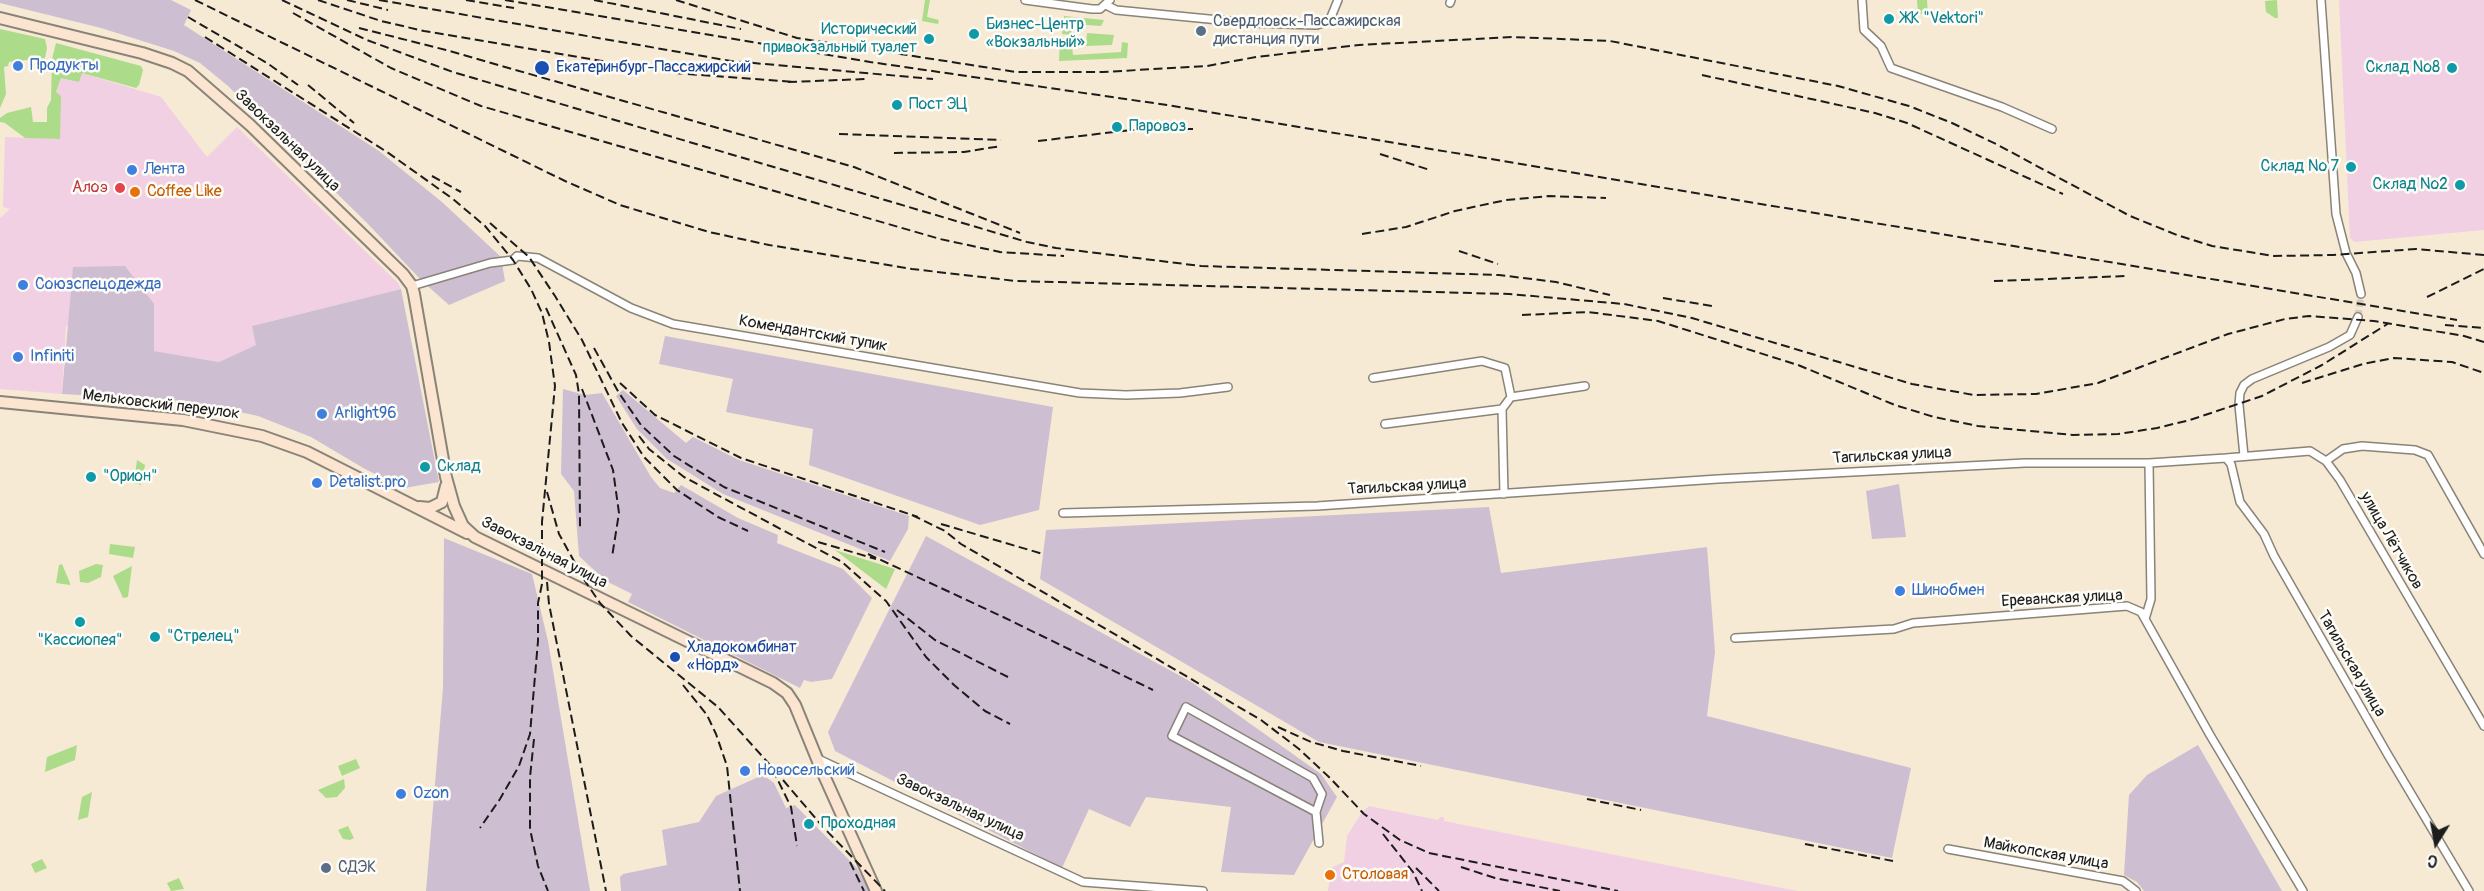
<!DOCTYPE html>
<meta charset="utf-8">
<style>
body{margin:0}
#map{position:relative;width:2484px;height:891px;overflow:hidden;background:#f6ead5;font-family:Pangolin,sans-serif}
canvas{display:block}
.north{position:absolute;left:2406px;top:813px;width:60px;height:60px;-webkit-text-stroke:4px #fdfcf7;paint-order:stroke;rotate:191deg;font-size:16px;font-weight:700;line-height:24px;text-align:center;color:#1c1c1c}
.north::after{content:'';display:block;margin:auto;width:21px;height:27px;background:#1c1c1c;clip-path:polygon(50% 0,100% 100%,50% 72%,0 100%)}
</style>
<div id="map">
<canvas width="2484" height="891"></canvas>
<div class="north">С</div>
</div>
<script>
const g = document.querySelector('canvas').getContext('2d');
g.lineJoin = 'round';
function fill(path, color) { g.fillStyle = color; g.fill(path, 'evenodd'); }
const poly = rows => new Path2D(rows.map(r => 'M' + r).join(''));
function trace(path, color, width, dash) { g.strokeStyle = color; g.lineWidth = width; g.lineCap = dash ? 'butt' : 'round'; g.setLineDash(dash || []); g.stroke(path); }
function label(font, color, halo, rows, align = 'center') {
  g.font = font + ' Pangolin,sans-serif'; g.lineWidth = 5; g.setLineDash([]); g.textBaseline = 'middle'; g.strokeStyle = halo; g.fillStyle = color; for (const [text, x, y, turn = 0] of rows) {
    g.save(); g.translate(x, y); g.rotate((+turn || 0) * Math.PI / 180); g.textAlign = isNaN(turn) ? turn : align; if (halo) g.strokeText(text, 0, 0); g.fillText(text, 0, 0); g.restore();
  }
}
fill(poly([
 [2339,0,2484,0,2484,230,2354,242,2350,238],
 [82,73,161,97,207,157,237,127,398,283,401,289,252,326,257,345,219,362,154,351,154,304,66,326,62,394,0,389,0,218,10,209,3,207,5,137,60,139,56,92,61,78],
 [1369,806,1438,820,1440,817,1444,817,1444,821,1797,891,1328,891,1331,868,1344,862,1347,836,1362,812]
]), '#f1d0e3');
fill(poly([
 [0,0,171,0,191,10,184,25,379,151,442,202,501,257,505,281,449,305,421,280,369,225,228,86,200,63,174,51,101,28,0,3],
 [125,266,154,304,154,351,219,362,256,345,252,326,401,289,439,482,404,488,365,469,311,437,258,416,189,401,62,394,73,267],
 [665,336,1053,407,1039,510,980,525,809,465,813,429,726,412,733,379,659,364],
 [563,389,585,395,602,393,651,477,660,488,674,493,681,485,738,518,778,535,777,543,843,569,872,598,832,679,811,682,804,680,800,688,628,602,632,594,606,581,579,556,574,491,561,474],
 [623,390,686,443,693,437,739,460,909,516,908,529,890,561,723,494,667,459,637,429,616,396],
 [1899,484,1906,537,1872,539,1866,491],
 [1489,507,1501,573,1707,547,1715,652,1707,716,1911,768,1892,858,1319,742,1040,579,1046,530],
 [926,536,1193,683,1321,774,1337,797,1294,875,1221,872,1231,807,1146,797,1130,827,1089,809,1062,868,835,751,828,732],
 [444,538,532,574,548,641,590,891,426,891,443,688],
 [2198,745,2282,891,2144,891,2137,882,2124,875,2129,795,2147,775],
 [763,775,774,783,786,808,795,805,857,868,870,891,621,891,620,877,623,874,667,865,662,830,699,822,716,796]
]), '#cebed1');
fill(poly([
 [925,0,930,0,927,17,939,20,938,24,922,21],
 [1917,0,1927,0,1928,14,1918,14],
 [2277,0,2278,18,2275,18,2266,12,2265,1],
 [1064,16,1104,20,1101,26,1074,24,1071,35,1062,34],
 [0,29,45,39,47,48,43,68,39,71,37,71,35,59,9,62,8,66,4,67,6,94,0,108],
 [1087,33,1114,35,1112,45,1086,46],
 [1060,38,1071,39,1073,55,1121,52,1122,42,1128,43,1127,58,1059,61],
 [56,43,141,66,143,70,139,85,136,88,82,73,79,82,61,78,56,92,61,96,60,139,25,138,5,123,0,122,0,118,7,113,31,107,33,122,47,122,47,108,51,100,52,59],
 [137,460,145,465,141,485,134,483],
 [110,544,135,547,133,558,109,554],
 [835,550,895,569,886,589],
 [62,564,70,583,70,585,56,583,59,565],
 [96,564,103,565,101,577,88,583,80,582,79,571],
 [132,566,128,597,123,598,113,576],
 [77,745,75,760,45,772,47,757],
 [356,759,360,768,342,776,338,766],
 [344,779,345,788,337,797,326,798,318,790],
 [92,792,88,817,78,820,82,797],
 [348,826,354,838,350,840,343,839,338,830],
 [42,859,47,868,35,873,31,864],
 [179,878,184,889,171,891,167,883]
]), '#acdb89');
trace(poly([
 [2358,317,2361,294]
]), '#d5cbb9', 7, [7, 3.5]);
const street = poly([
 [1025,0,1092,9,1100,9,1110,0],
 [1862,0,1864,30,1881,46,1891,68,2002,107,2052,129],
 [2321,0,2336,214,2346,253,2356,273,2361,294],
 [1450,3,1451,0],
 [1106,5,1116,10,1250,23,1317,25,1324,23,1331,17,1338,0],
 [412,286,490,263,513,260,517,256,538,258,631,308,673,324,1080,393,1126,395,1180,393,1228,387],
 [1373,378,1482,361,1505,368,1511,397],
 [1502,409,1504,494],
 [1385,424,1502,409,1511,397,1585,386],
 [2244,456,2239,405,2240,393,2244,385,2252,379,2329,347,2350,335,2358,317],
 [2226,458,2310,451,2326,461,2340,480,2484,726],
 [2326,461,2343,449,2362,446,2415,450,2428,455,2484,554],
 [1063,513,1317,506,1718,479,2025,463,2149,463,2226,458,2231,464,2240,502,2264,534,2274,556,2388,755,2469,891],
 [2145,619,2151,599,2149,463],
 [1735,638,1894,629,1913,623,2127,606,2141,612,2210,735,2303,891],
 [816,758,1083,882,1203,891],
 [1316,812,1172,736,1186,707,1313,778,1322,794,1316,812,1319,843],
 [1948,849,2123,881,2136,891]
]);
const secondary = poly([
 [0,18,142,53,172,63,188,71,250,125,403,274,412,286,414,294,446,477,454,506,463,526,475,537,773,683,787,693,795,705,822,771,876,891],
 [0,402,183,420,262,436,307,452,467,533],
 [419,507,430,508,442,502,446,486]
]);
trace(street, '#898378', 10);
trace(secondary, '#898378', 14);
trace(street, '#fff', 7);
trace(secondary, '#fce5d0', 10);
trace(poly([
 [195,0,565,181,620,205,709,232,769,245,912,269,1016,281,1509,294,1624,304,1692,318,1912,384,1974,395,2036,394,2098,383,2228,334,2285,319,2309,316,2374,321,2464,336,2484,342],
 [282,0,367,40,453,72,1027,242,1056,248,1201,266,1499,275,1556,282,1610,295],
 [318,0,381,21,424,31,673,73,796,82],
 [347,0,388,10],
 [379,0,731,61,933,79],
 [466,0,514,8],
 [505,0,870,62,1167,105,2457,320],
 [594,0,741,29],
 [676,0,797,38,1016,72,1103,72,1207,66,1256,57,1359,45,1513,37,1610,41,1838,86,1909,106,1952,123,1996,144,2130,216,2177,235,2212,246,2274,256,2333,255,2416,249,2484,255],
 [293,13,391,68,481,106,940,239,1000,252,1064,256],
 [188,17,267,63,298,85],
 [359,28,446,50,854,167,1020,233],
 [205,37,387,152,453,199,485,226,513,260,531,289,542,313,549,342,555,386,542,522,542,584,538,603,538,641,530,734,519,766,500,799,480,828],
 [1702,75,1875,113,1907,123,2063,194],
 [788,82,866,79],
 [308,85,354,123],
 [839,134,1001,140],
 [1038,141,1131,130,1193,129],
 [894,153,964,152,1001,146],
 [1380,154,1430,170],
 [432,176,461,192],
 [490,223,529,257,555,296,582,340,622,423,644,457,677,490,718,517,748,531],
 [1362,234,1406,227,1455,211,1506,200,1549,196,1606,198],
 [1459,251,1498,264],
 [1994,281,2126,276],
 [2427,297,2484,269],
 [1663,298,1712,306],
 [546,308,576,375,579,394,580,527],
 [1522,315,1588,312,1658,321,1798,365,1895,405,1934,417,1978,426,2073,435,2118,434,2157,428,2190,420,2262,396,2322,365,2389,323],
 [2445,325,2484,328],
 [594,348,619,393,641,425,674,456,724,487,885,552],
 [620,383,655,415,741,458,918,517],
 [2302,383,2363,364,2394,358,2452,362,2484,373],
 [582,389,613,470,619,513,612,557],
 [639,436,649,449,684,477,842,562,886,601,926,657,954,685,985,711,1010,724],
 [547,492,559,534,585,581,600,603,631,636,718,707,771,766,791,807,797,846],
 [912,515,945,531,961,544,1261,720,1299,749,1330,778,1364,814,1400,840,1429,853,1618,891],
 [941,524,1043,554],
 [818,542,876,559],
 [868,554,1001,616,1153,690],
 [547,582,549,604,606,891],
 [897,610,935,640,1008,677],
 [683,685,707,715,716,734,727,766,740,891],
 [1278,727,1311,742,1343,751,1421,766],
 [534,739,530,777,530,829,538,866,548,891],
 [783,780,823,827,885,891],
 [1587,799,1641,810],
 [1383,834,1413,872,1422,891],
 [1805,844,1893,861],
 [850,862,864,891],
 [1461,867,1495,878,1560,891],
 [1416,868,1439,891]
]), '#1c1c1c', 2, [9, 4.5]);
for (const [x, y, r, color] of [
 [1889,19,6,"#0f9aa8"],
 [1201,31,6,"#5c6f8a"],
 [974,34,6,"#0f9aa8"],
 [929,39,6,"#0f9aa8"],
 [18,66,6,"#3f7fe0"],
 [542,68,8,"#1a4fb4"],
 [2452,68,6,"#0f9aa8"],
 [897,105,6,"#0f9aa8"],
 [1117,127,6,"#0f9aa8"],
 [2351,167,6,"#0f9aa8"],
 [132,170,6,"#3f7fe0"],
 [2460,185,6,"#0f9aa8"],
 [120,188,6,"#e0444e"],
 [135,192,6,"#e8710a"],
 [23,285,6,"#3f7fe0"],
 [18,357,6,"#3f7fe0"],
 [322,414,6,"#3f7fe0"],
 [425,467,6,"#0f9aa8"],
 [91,477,6,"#0f9aa8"],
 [317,483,6,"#3f7fe0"],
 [1900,591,6,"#3f7fe0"],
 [80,622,6,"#0f9aa8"],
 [155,637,6,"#0f9aa8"],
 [675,657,6,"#1a4fb4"],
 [745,771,6,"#3f7fe0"],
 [401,794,6,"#3f7fe0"],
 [809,824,6,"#0f9aa8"],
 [326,868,6,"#5c6f8a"],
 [1330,875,6,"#e8710a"]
]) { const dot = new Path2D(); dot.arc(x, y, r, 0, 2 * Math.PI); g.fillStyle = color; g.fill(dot); trace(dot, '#fdfcf7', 2); }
label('16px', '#0d838f', '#fdfcf7', [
 ["ЖК \"Vektori\"",1901,19],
 ["Бизнес-Центр",986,25],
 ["«Вокзальный»",986,43],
 ["Исторический",917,30,"right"],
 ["привокзальный туалет",917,48,"right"],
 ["Склад №8",2440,68,"right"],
 ["Пост ЭЦ",909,105],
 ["Паровоз",1129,127],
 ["Склад № 7",2339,167,"right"],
 ["Склад №2",2448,185,"right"],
 ["Склад",437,467],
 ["\"Орион\"",103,477],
 ["\"Стрелец\"",167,637],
 ["\"Кассиопея\"",80,641,"center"],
 ["Проходная",821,824]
], 'left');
label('16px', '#4e5e75', '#fdfcf7', [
 ["Свердловск-Пассажирская",1213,22],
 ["дистанция пути",1213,40],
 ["СДЭК",338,868]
], 'left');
label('16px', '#366cbe', '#fdfcf7', [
 ["Продукты",30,66],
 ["Лента",144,170],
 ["Союзспецодежда",35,285],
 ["Infiniti",30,357],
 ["Arlight96",334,414],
 ["Detalist.pro",329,483],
 ["Шинобмен",1912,591],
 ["Новосельский",757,771],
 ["Ozon",413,794]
], 'left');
label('16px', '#164399', '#fdfcf7', [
 ["Екатеринбург-Пассажирский",556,68],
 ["Хладокомбинат",687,648],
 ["«Норд»",687,666]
], 'left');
label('16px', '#1c1c1c', '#fdfcf7', [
 ["Завокзальная улица",287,141,44],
 ["Комендантский тупик",813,334,10],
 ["Мельковский переулок",161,405,7],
 ["Тагильская улица",1892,456,-3],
 ["Тагильская улица",1407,487,-3],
 ["улица Лётчиков",2391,541,60],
 ["Завокзальная улица",544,553,27],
 ["Ереванская улица",2062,599,-3],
 ["Тагильская улица",2351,664,60],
 ["Завокзальная улица",960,808,25],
 ["Майкопская улица",2046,854,10]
]);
label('16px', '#be3a42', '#fdfcf7', [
 ["Алоэ",108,188]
], 'right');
label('16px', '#c56008', '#fdfcf7', [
 ["Coffee Like",147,192],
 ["Столовая",1342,875]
], 'left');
</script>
